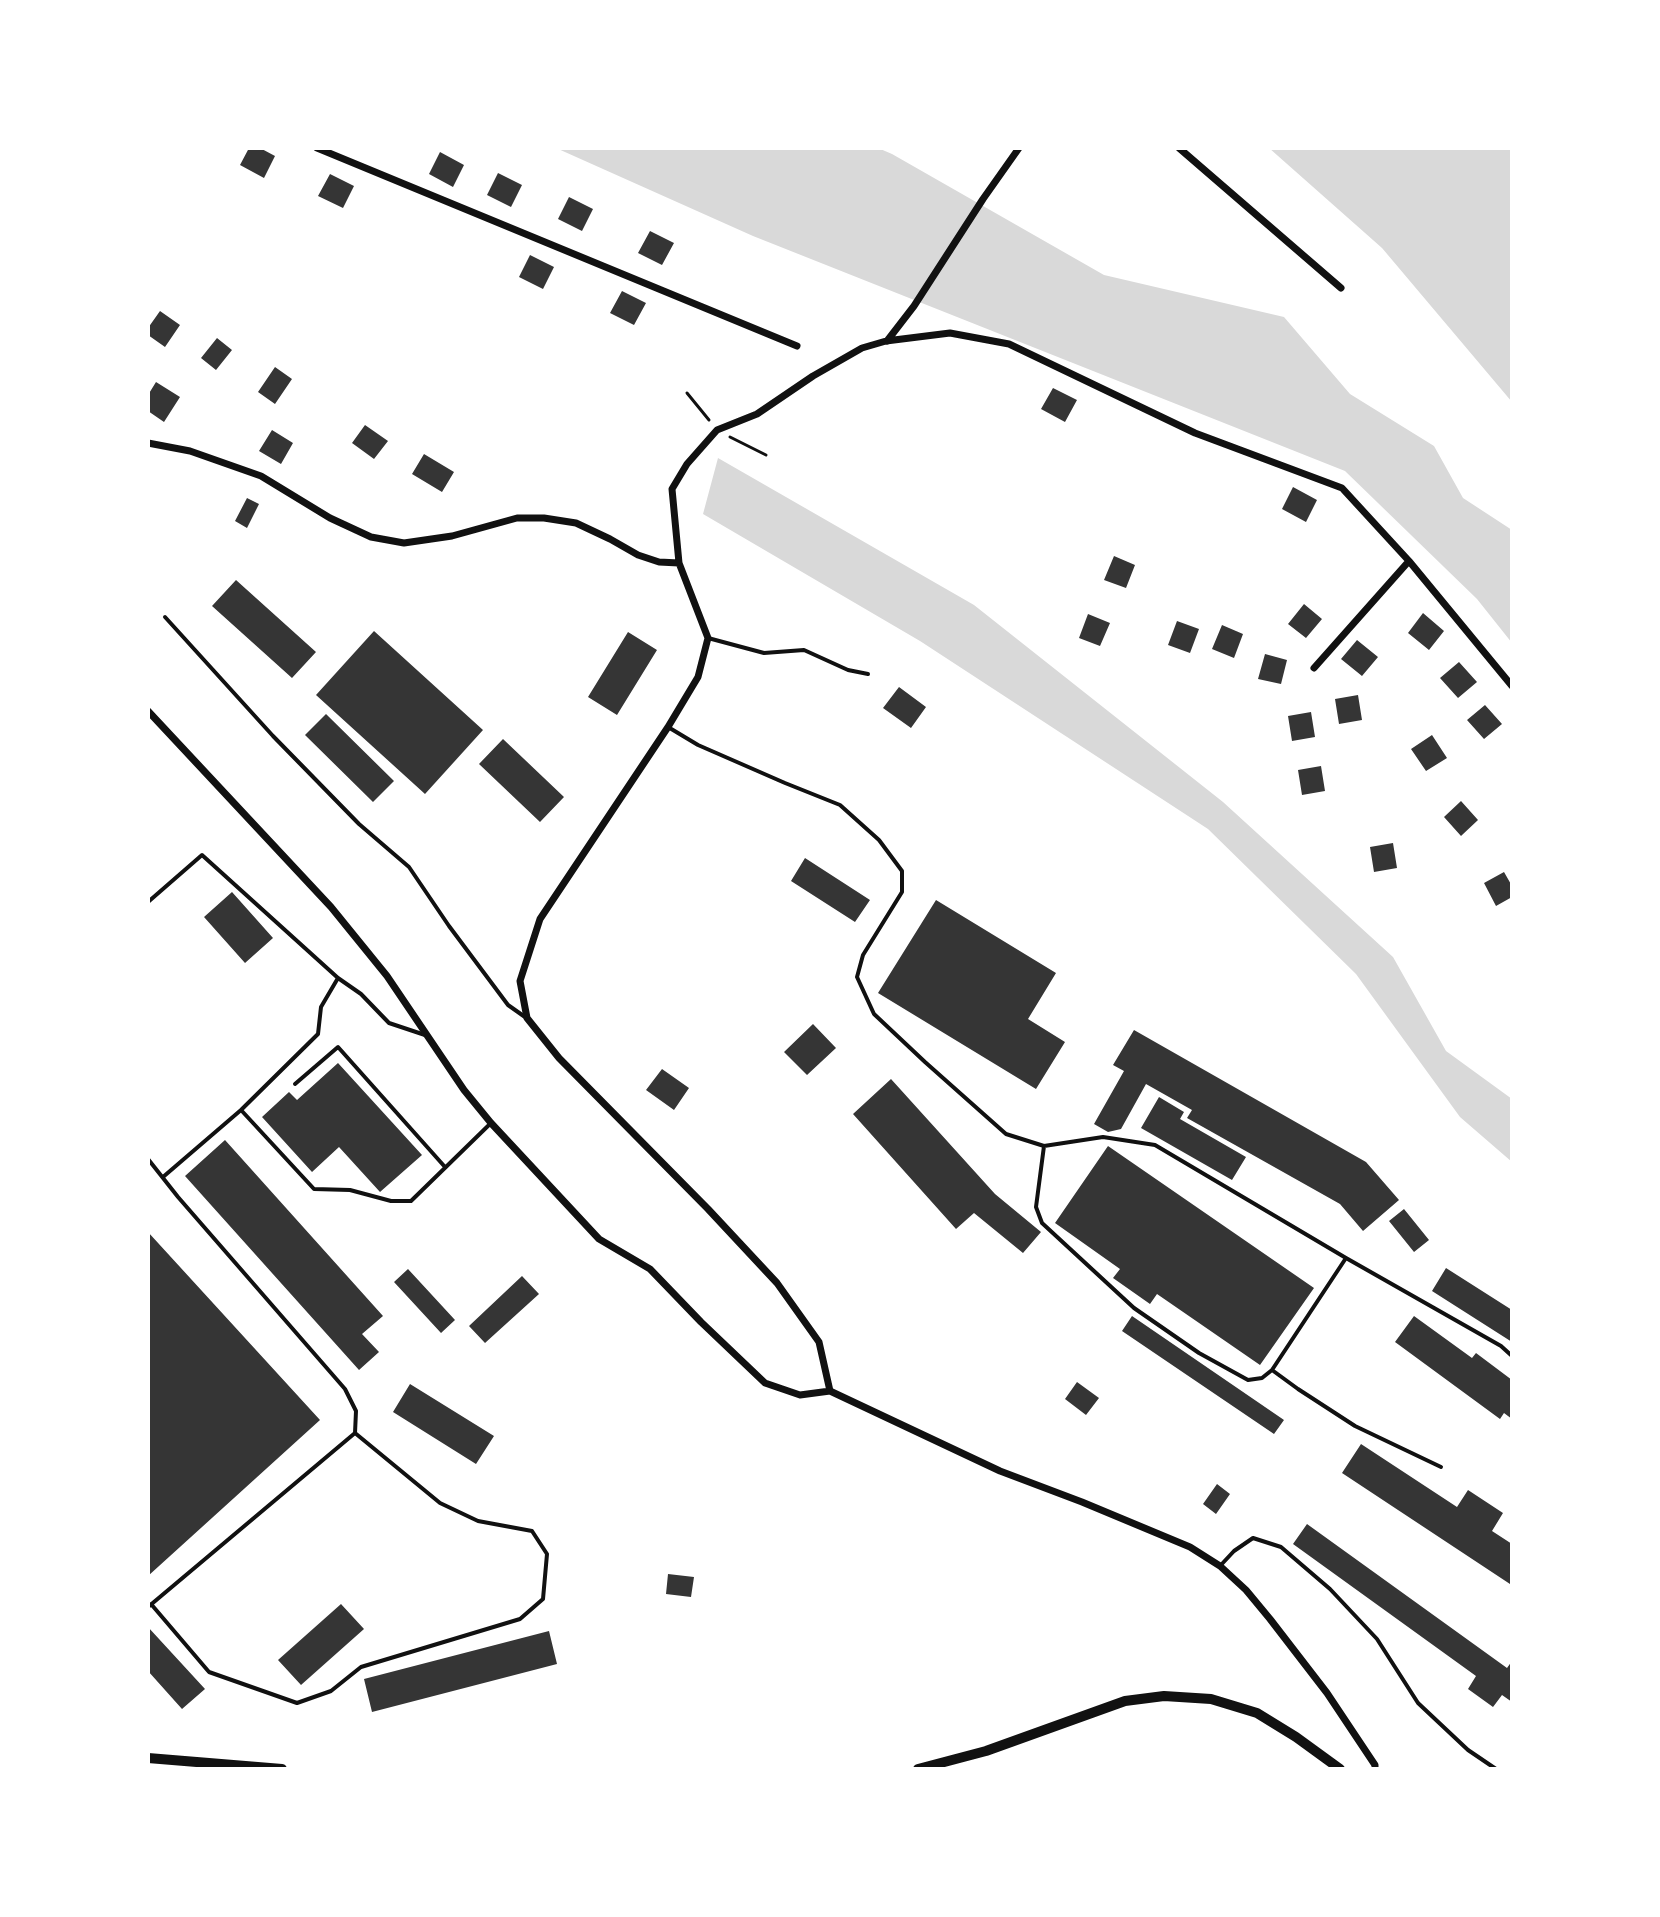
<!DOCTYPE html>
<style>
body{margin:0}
#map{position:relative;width:1660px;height:1917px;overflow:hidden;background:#fff;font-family:Literata,serif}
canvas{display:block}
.frame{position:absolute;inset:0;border:150px solid #fff;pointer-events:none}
</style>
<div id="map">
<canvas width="1660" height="1917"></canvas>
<div class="frame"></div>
</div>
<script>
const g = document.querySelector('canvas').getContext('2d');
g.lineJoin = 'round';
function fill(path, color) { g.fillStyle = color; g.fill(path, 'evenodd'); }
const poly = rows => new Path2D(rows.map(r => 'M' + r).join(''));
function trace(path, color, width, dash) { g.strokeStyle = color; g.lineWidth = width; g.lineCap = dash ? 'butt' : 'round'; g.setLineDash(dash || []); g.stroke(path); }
fill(poly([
 [556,148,878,148,892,154,1104,275,1284,317,1350,394,1434,446,1463,498,1512,530,1512,643,1477,599,1345,471,753,236],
 [1269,148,1512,148,1512,402,1382,248],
 [718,458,974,605,1223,802,1393,957,1446,1051,1512,1099,1512,1162,1460,1117,1356,974,1208,829,920,641,703,514]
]), '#d9d9d9');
fill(poly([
 [249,148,260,148,275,156,264,178,240,165],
 [440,152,464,165,453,187,429,174],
 [498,173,522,185,511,207,487,195],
 [330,174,354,186,343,208,318,196],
 [569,197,593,209,582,231,558,219],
 [650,231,674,243,662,265,638,253],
 [530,255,554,267,543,289,519,277],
 [622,291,646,303,634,325,610,313],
 [160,311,180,325,165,347,148,335,148,328],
 [217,338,232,350,216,370,201,358],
 [275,367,292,379,275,404,258,392],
 [156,382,180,397,164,422,148,411,148,395],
 [1053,388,1077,400,1065,422,1041,409],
 [365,425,388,441,374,459,352,443],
 [272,430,293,443,281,464,259,451],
 [424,454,454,472,442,492,412,474],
 [1293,487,1317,500,1306,522,1282,509],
 [247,498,259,504,247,528,235,521],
 [1114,556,1135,565,1126,588,1104,580],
 [236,580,316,652,292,678,212,606],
 [1304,604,1322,619,1306,638,1288,624],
 [1423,613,1444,631,1429,650,1408,633],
 [1088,614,1110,623,1100,646,1079,638],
 [1177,621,1199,629,1190,653,1168,645],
 [1222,625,1243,634,1234,658,1212,649],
 [374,631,483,730,425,794,316,695],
 [628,632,657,650,617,715,588,697],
 [1357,640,1378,657,1362,676,1341,659],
 [1265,654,1287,660,1281,684,1258,679],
 [1459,662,1477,682,1458,698,1440,678],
 [899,687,926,707,911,728,883,708],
 [1358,695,1362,720,1339,724,1335,699],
 [1485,705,1502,724,1484,739,1467,720],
 [1311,712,1315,737,1292,741,1288,716],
 [326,714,394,781,373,802,305,735],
 [1432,735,1447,758,1426,771,1411,749],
 [503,739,564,797,540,822,479,764],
 [1321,766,1325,791,1302,795,1298,770],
 [1461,801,1478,820,1461,836,1444,817],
 [1393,843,1397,868,1374,872,1370,847],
 [805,858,870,900,855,922,791,881],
 [1504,872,1512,886,1512,897,1496,906,1484,883],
 [232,892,273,938,245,963,204,917],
 [936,900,1056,973,1028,1019,1065,1042,1036,1089,878,993],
 [813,1024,836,1048,807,1075,784,1052],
 [1134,1030,1366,1162,1399,1200,1363,1231,1340,1204,1187,1118,1192,1110,1146,1084,1121,1129,1108,1132,1094,1124,1124,1071,1113,1065],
 [338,1063,422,1155,380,1192,339,1147,312,1172,262,1117,289,1092,297,1100],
 [662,1069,689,1088,674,1110,646,1090],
 [891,1079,995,1194,1041,1232,1023,1253,974,1213,956,1229,853,1114],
 [1159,1097,1184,1112,1180,1119,1246,1157,1232,1180,1141,1128],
 [225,1140,383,1316,362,1334,379,1352,359,1370,185,1176],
 [1108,1146,1314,1288,1260,1365,1157,1294,1150,1304,1113,1278,1120,1269,1055,1223],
 [1404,1209,1429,1240,1414,1252,1389,1221],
 [148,1232,320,1420,148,1576],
 [1446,1268,1512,1310,1512,1342,1432,1291],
 [408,1269,455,1320,441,1333,394,1282],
 [522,1276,539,1294,485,1343,469,1326],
 [1132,1316,1284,1420,1274,1434,1122,1331],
 [1414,1316,1472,1358,1476,1353,1512,1380,1512,1419,1504,1413,1500,1419,1395,1342],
 [1077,1382,1099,1398,1086,1415,1065,1399],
 [410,1384,494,1436,476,1464,393,1412],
 [1361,1444,1457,1507,1468,1490,1503,1513,1492,1531,1512,1544,1512,1581,1510,1584,1342,1473],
 [1217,1484,1230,1494,1216,1514,1203,1504],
 [1307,1524,1507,1668,1512,1661,1512,1702,1502,1695,1493,1707,1468,1689,1476,1676,1293,1544],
 [668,1574,694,1577,691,1597,666,1594],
 [341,1604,364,1629,301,1685,278,1660],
 [148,1627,205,1689,182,1709,148,1671],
 [549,1631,557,1664,372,1712,364,1679]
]), '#353535');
trace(poly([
 [687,393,709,420],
 [730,437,766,455]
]), '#111', 3);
trace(poly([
 [165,617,273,736,359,824,409,867,449,926,508,1005,525,1017],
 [708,638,764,653,804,650,848,670,868,674],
 [668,727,698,745,785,783,840,805,879,840,902,871,902,892,863,955,857,977,874,1014,925,1062,1006,1134,1044,1146,1103,1137,1155,1145,1346,1258,1501,1346,1512,1356],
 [148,902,202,855,338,978,321,1007,318,1034,241,1110,163,1177],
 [338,978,361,994,389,1023,425,1035],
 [295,1084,338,1047,445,1167],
 [241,1110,314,1189,350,1190,391,1201,411,1201,491,1123],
 [1044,1146,1036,1207,1042,1223,1134,1308,1199,1353,1248,1380,1262,1378,1272,1370,1346,1258],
 [148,1159,178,1197,345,1389,356,1411,355,1433,148,1607],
 [1272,1370,1298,1389,1355,1426,1441,1467],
 [1220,1566,1234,1551,1253,1538,1281,1547,1330,1589,1377,1639,1418,1703,1468,1750,1496,1769],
 [151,1604,209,1672,297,1703,331,1691,361,1667,520,1619,543,1599,547,1554,532,1531,478,1521,440,1503,355,1433]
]), '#111', 4);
trace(poly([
 [317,148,797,346],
 [1179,148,1341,288],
 [887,341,914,306,983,199,1019,148],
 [148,443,190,451,261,476,330,518,371,537,404,543,452,536,517,518,544,518,576,523,610,539,638,555,659,562,679,563],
 [1314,668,1409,561],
 [148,711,331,907,387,976,464,1090,491,1123,599,1239,650,1269,701,1322,765,1383,800,1395,830,1391,1000,1471,1082,1502,1190,1547,1220,1566,1246,1590,1270,1619,1327,1693,1375,1765,1375,1769],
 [830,1391,819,1342,777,1283,708,1209,559,1058,527,1018,520,981,540,919,668,727,698,677,708,638,679,563,672,489,687,464,717,430,757,414,813,376,862,348,886,341,950,333,1009,344,1195,433,1342,488,1409,561,1512,686]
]), '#111', 7);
trace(poly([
 [148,1758,282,1769],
 [918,1769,986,1751,1125,1701,1164,1696,1211,1699,1257,1713,1296,1737,1340,1769]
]), '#111', 10);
</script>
